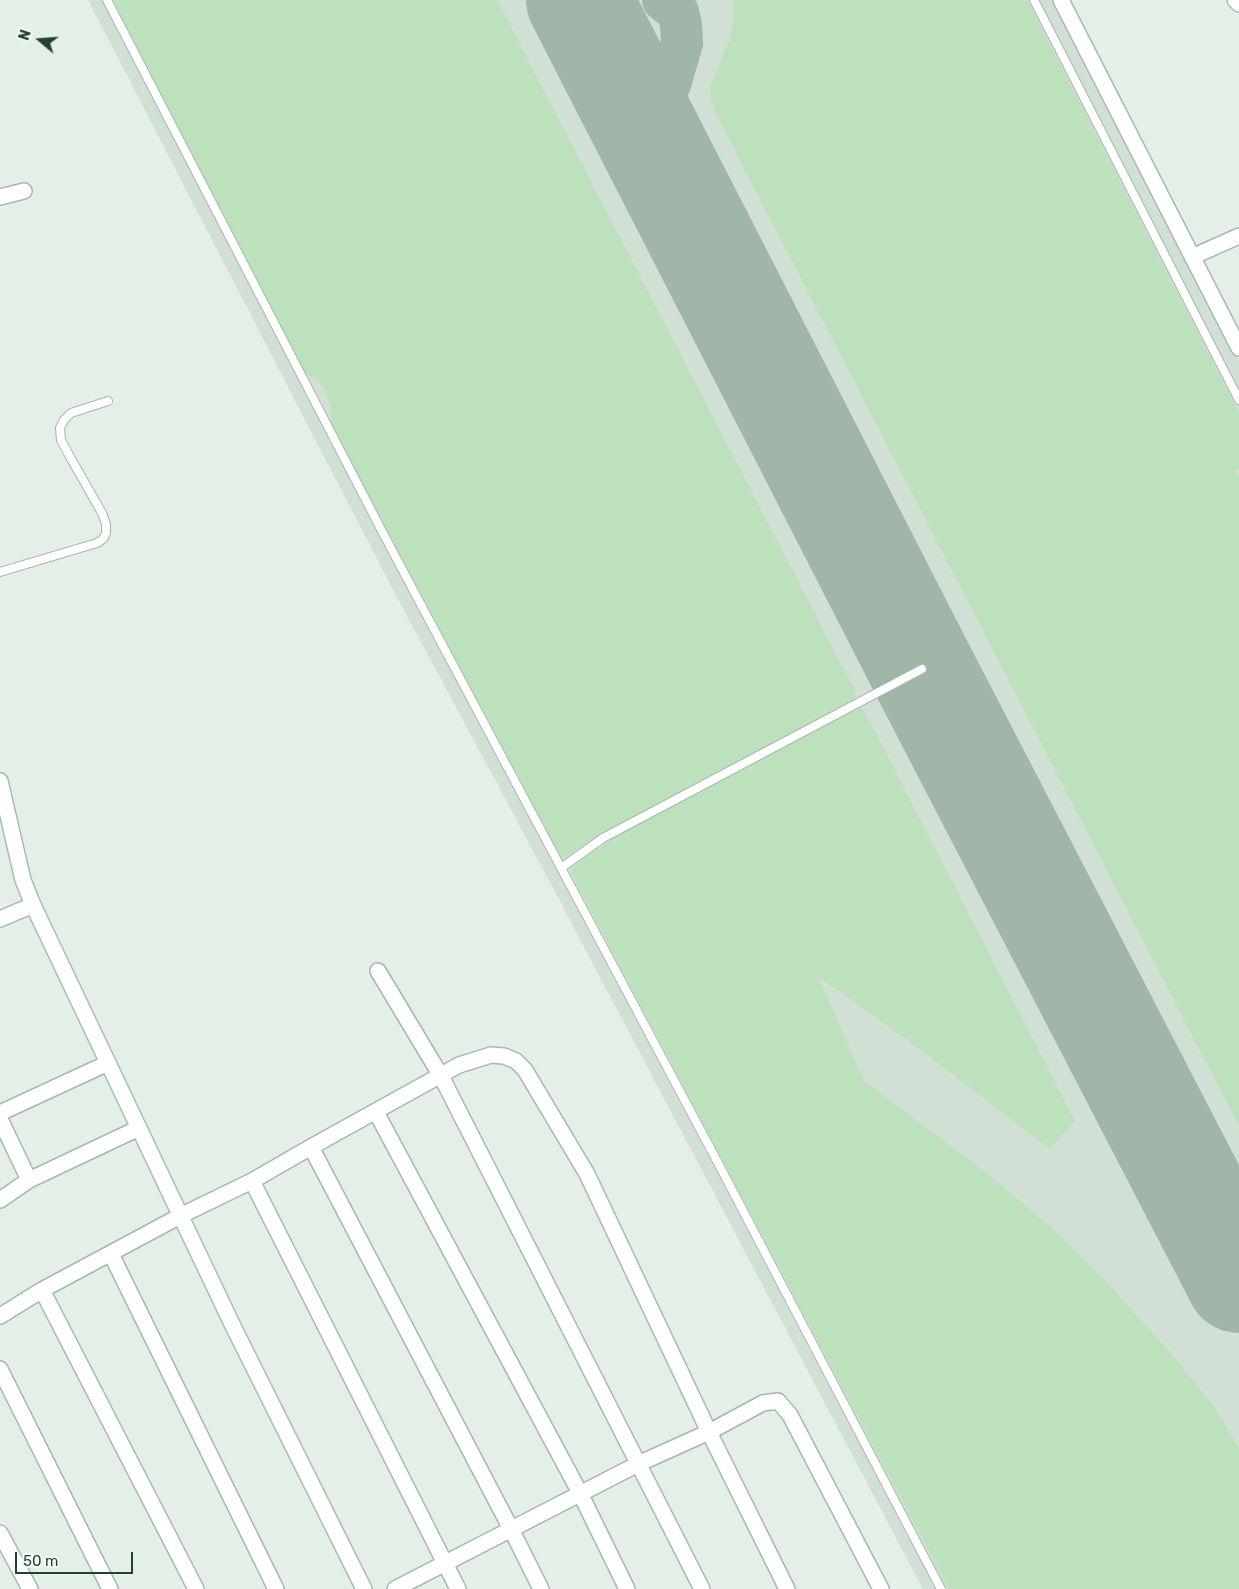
<!DOCTYPE html>
<style>
body{margin:0}
#map{position:relative;width:1239px;height:1589px;overflow:hidden;background:#e4efe7;font-family:Rubik,sans-serif}
canvas{display:block}
.north{position:absolute;left:15px;top:15px;width:50px;height:50px;-webkit-text-stroke:4px #f5faf6;paint-order:stroke;rotate:288deg;font-size:14px;font-weight:700;line-height:20px;text-align:center;color:#224230}
.north::after{content:'';display:block;margin:auto;width:18px;height:22px;background:#224230;clip-path:polygon(50% 0,100% 100%,50% 72%,0 100%)}
.scale{position:absolute;left:15px;top:1552px;width:118px;height:22px;box-sizing:border-box;border:2px solid #224230;border-top:0;padding-left:6px;font-size:15px;line-height:18px;white-space:nowrap;color:#224230;-webkit-text-stroke:4px #f5faf6;paint-order:stroke}
</style>
<div id="map">
<canvas width="1239" height="1589"></canvas>
<div class="north">N</div>
<div class="scale">50 m</div>
</div>
<script>
const g = document.querySelector('canvas').getContext('2d');
g.lineJoin = 'round';
function fill(path, color) { g.fillStyle = color; g.fill(path, 'evenodd'); }
const poly = rows => new Path2D(rows.map(r => 'M' + r).join(''));
function trace(path, color, width, dash) { g.strokeStyle = color; g.lineWidth = width; g.lineCap = dash ? 'butt' : 'round'; g.setLineDash(dash || []); g.stroke(path); }
fill(poly([
 [88,0,1054,0,1239,361,1239,1589,923,1589,545,873,392,588]
]), '#d2dfd5');
fill(poly([
 [113,0,497,0,855,691,856,695,853,702,734,766,594,838,566,857,561,857,331,424,332,411,324,389,318,380,305,373],
 [733,0,1027,0,1239,413,1239,467,1234,472,1239,477,1239,1126,715,112,710,96,710,87,729,41,733,26],
 [860,708,865,712,1075,1121,1050,1149,914,1045,818,976,864,1081,989,1175,1059,1234,1100,1275,1179,1362,1216,1410,1239,1449,1239,1589,949,1589,571,873,572,869,584,858,619,834]
]), '#bde1bc');
trace(poly([
 [575,0,567,13,566,29,571,43,588,64,635,113,648,131],
 [648,131,649,117,670,84,682,43,681,25,678,12,663,0]
]), '#a0b6a9', 42);
trace(poly([
 [579,0,922,669,1239,1280]
]), '#a0b6a9', 106);
const lane = poly([
 [107,0,385,537,717,1161,941,1589],
 [1034,0,1239,400],
 [0,572,97,543,103,539,106,533,106,524,102,513,69,455,61,440,60,428,64,420,71,413,108,401],
 [561,868,603,838,922,669]
]);
const street = poly([
 [1061,0,1239,348],
 [0,197,24,191],
 [1192,257,1239,236],
 [0,919,33,905],
 [378,971,441,1076,702,1589],
 [376,1112,580,1493,627,1589],
 [0,1113,108,1063],
 [0,1119,29,1180],
 [311,1147,511,1529,541,1589],
 [252,1181,458,1589],
 [0,1200,29,1180,139,1128],
 [111,1254,276,1589],
 [42,1290,196,1589],
 [0,1316,42,1290,182,1215,252,1181,311,1147,459,1065,491,1055,504,1056,516,1061,525,1070,587,1174,709,1432,787,1589],
 [0,1369,110,1589],
 [0,1533,30,1589],
 [395,1589,638,1464,709,1432,763,1403,778,1401,790,1415,881,1589]
]);
const secondary = poly([
 [1235,0,1239,4],
 [0,781,23,880,33,905,232,1324,364,1589]
]);
trace(lane, '#a6b8ac', 10);
trace(street, '#a6b8ac', 18);
trace(secondary, '#a5beae', 18);
trace(lane, '#fff', 8);
trace(street, '#fff', 15);
trace(secondary, '#fff', 15);
</script>
